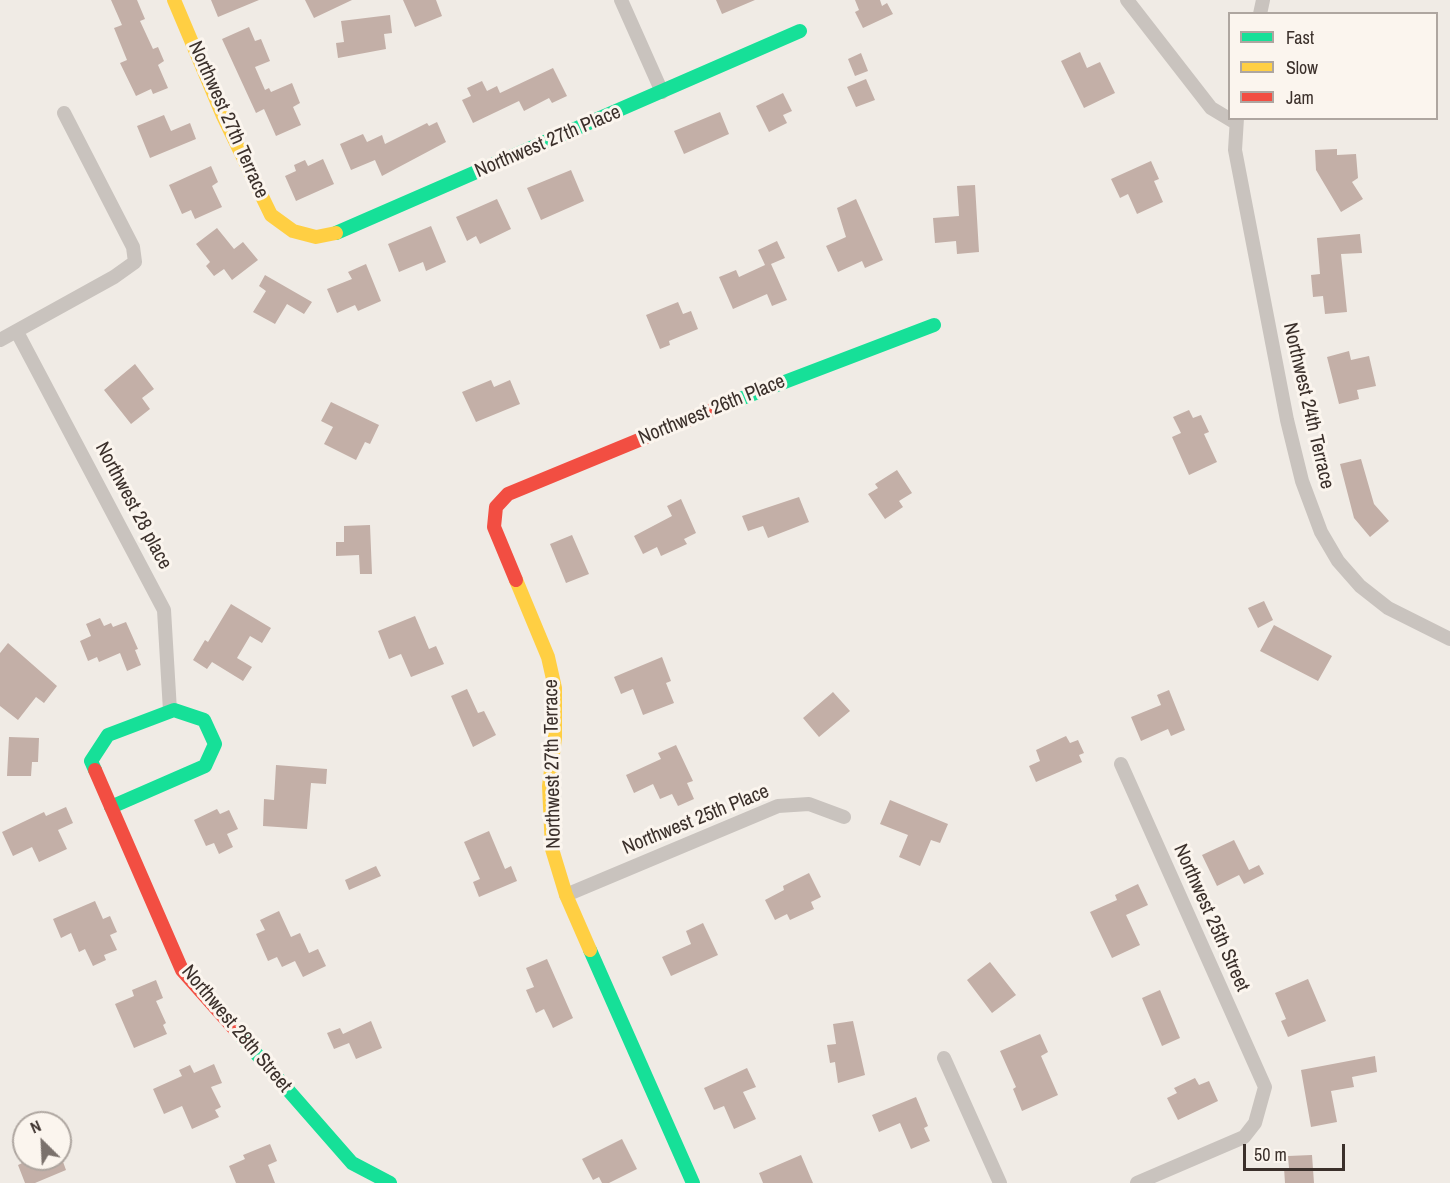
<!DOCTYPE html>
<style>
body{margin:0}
#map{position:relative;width:1450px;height:1183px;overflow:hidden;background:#f0ebe5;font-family:"Archivo Narrow",sans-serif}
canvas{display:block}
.legend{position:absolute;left:1228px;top:12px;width:210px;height:108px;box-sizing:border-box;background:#fbf5ee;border:2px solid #aea6a0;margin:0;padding:8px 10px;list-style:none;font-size:18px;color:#3b302b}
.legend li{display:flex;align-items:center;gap:12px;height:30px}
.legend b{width:30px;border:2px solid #aea6a0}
.north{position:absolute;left:12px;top:1111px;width:60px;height:60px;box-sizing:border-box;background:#fbf5ee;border:2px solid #aea6a0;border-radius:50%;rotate:336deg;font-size:16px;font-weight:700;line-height:24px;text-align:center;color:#3b302b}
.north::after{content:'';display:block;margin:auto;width:21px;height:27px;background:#7a716c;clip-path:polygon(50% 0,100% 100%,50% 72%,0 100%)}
.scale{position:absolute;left:1243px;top:1144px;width:102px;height:27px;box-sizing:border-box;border:3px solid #3b302b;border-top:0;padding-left:8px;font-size:18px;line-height:21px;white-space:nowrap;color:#3b302b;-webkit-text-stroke:4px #fbf5ee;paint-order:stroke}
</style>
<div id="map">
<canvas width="1450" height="1183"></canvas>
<ul class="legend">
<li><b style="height:8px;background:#16e098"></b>Fast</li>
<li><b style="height:8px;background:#ffcf43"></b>Slow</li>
<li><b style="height:8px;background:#f24e42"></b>Jam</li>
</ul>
<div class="north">N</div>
<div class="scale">50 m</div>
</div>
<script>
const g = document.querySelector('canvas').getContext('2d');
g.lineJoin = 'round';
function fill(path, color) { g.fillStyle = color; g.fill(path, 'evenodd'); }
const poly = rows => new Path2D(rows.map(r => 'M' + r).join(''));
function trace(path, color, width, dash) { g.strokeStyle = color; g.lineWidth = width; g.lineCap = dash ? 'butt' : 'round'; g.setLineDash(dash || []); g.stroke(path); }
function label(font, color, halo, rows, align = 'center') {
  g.font = font + ' "Archivo Narrow",sans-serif'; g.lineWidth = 6; g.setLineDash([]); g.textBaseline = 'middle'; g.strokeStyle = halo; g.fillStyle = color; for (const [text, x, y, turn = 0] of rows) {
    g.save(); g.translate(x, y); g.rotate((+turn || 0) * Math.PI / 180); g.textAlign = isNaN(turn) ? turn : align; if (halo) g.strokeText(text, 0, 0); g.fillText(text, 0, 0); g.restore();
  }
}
fill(poly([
 [111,0,137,0,145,19,140,21,153,49,158,47,164,61,158,65,168,88,153,94,151,89,136,96,120,63,127,60,114,28,122,25],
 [211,0,259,0,218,17],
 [305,0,352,0,314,18],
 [403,0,436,0,442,16,415,27],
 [716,0,755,0,722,14],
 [855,0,880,0,882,6,887,3,893,14,863,28,855,12,859,10],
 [390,15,392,33,384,34,386,49,338,58,336,43,344,42,341,21],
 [249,27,255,41,261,39,270,61,255,67,265,90,269,88,271,92,292,83,300,103,293,107,301,125,276,136,264,109,256,113,222,39],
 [1080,52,1087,68,1100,62,1115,93,1084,108,1061,61],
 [861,53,868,71,855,76,848,59],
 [553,68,567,96,552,103,549,98,524,111,519,101,473,123,462,100,471,96,467,88,482,81,487,91,497,86,500,93],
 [866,79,875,100,856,107,847,87],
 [783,93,792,111,783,115,787,123,769,132,756,106],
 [720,112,729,134,684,154,674,131],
 [164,115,171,131,190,123,196,139,150,158,137,126],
 [437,122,446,142,382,176,375,160,351,170,340,144,363,134,367,142,382,135,385,144,427,123,429,126],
 [1337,149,1337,155,1356,154,1358,178,1352,182,1363,199,1341,212,1316,170,1315,150],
 [323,159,334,184,296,201,285,176,296,171,294,165,305,160,308,166],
 [1151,161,1159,179,1154,181,1163,202,1137,214,1128,194,1120,198,1111,179],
 [211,166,218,182,212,186,222,207,195,219,191,210,182,214,169,185],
 [571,170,584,201,541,220,527,188],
 [975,185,979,252,957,254,956,241,935,243,933,218,959,216,957,186],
 [497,199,511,229,480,244,476,236,467,241,456,217],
 [856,199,883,260,865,268,862,261,838,272,826,246,846,237,837,208],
 [431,226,446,262,426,271,423,262,399,272,388,244],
 [217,228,234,249,243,242,258,260,232,280,224,269,214,276,206,266,210,262,196,244],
 [1360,234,1362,253,1341,254,1347,312,1325,314,1323,296,1313,297,1311,275,1320,274,1317,238],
 [777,241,785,258,771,264,787,300,772,306,767,294,733,309,719,277,736,270,739,277,765,265,758,250],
 [366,264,381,301,358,311,355,305,337,313,327,289,352,279,348,272],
 [265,275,312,302,304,314,287,304,275,324,253,312,266,291,259,286],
 [678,302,683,314,691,311,698,329,669,341,670,345,660,349,646,315],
 [1349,351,1351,360,1369,356,1376,386,1357,390,1359,399,1339,404,1327,357],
 [135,364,154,389,142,398,150,409,131,424,104,390],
 [491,380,494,387,510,380,520,404,476,422,462,392],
 [331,402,379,425,370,444,365,442,356,460,324,444,333,427,321,421],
 [1189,410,1193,418,1201,415,1209,432,1204,434,1217,462,1189,475,1172,437,1181,433,1173,417],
 [1361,459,1374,504,1389,521,1370,537,1354,518,1340,464],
 [897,470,912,493,899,501,903,507,885,519,868,494,878,488,875,484],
 [799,497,809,522,768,538,763,526,748,531,742,516],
 [681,499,696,533,684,539,687,544,661,556,657,547,643,554,634,536,672,516,667,506],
 [370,525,372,574,360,574,359,555,336,556,336,542,344,542,344,526],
 [572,535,589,574,566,583,550,544],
 [1264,601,1273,620,1258,628,1248,608],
 [231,604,271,628,262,643,250,636,237,658,252,667,243,681,212,662,207,669,193,660,205,640,208,642],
 [415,616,429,649,436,646,444,664,411,677,401,654,389,659,378,631],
 [100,618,104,626,111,623,113,627,126,622,138,649,135,650,141,665,127,671,120,653,99,662,97,657,88,661,80,641,91,636,86,624],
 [1274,625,1332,656,1318,681,1260,651],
 [8,643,57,686,44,703,36,697,18,720,0,706,0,653],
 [662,657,671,681,666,683,674,703,643,715,633,689,621,694,614,677],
 [467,689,478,713,484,711,496,735,473,747,451,696],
 [1169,690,1185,730,1171,736,1168,729,1141,741,1131,717,1161,705,1157,695],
 [833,692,850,711,819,737,803,718],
 [1066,736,1070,743,1078,740,1084,753,1079,755,1082,762,1036,782,1029,766,1040,761,1036,750],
 [9,737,39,738,38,762,32,762,31,776,7,776],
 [676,745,693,781,687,783,694,799,678,806,672,794,660,799,653,784,634,793,626,775,661,759,658,753],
 [276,765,327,769,326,784,311,783,307,829,263,826,264,799,274,800],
 [890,800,948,824,940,843,931,840,920,866,899,857,908,835,880,824],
 [66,807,73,823,58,830,67,849,39,862,32,847,13,856,2,832,44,812,46,816],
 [217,809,220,814,229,810,238,829,227,834,233,847,219,854,214,843,206,846,194,820],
 [489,831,505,869,511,866,517,881,479,897,473,882,480,879,464,842],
 [1234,840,1249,870,1259,865,1264,874,1244,884,1239,875,1217,886,1202,855],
 [376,866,381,876,349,890,345,880],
 [809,873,821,897,811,902,814,909,790,920,787,914,775,920,765,900,784,890,783,886],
 [1138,884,1148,905,1126,915,1140,945,1112,958,1090,912,1117,900,1115,895],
 [95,901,103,919,110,916,117,932,110,935,117,950,104,955,106,960,93,966,85,949,79,952,71,933,61,938,53,919],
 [279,911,291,937,300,933,309,953,318,949,326,966,303,977,295,961,282,967,277,957,268,961,256,934,265,930,260,920],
 [703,923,718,955,671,976,662,957,691,944,686,931],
 [547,959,573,1018,553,1028,544,1009,536,1013,526,990,534,987,526,968],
 [990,962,1016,995,992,1013,967,980],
 [1308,979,1326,1021,1288,1037,1281,1021,1286,1019,1275,993],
 [156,980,163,998,156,1001,166,1023,163,1025,167,1034,134,1048,115,1004,134,996,132,990],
 [1160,990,1180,1038,1162,1046,1142,998],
 [371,1021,382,1048,356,1059,349,1043,334,1049,327,1033,340,1028,343,1034],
 [853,1021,865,1075,838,1083,835,1062,830,1063,827,1045,836,1044,833,1024],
 [1040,1034,1048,1052,1041,1056,1058,1095,1022,1111,1013,1089,1016,1087,1000,1051],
 [1375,1056,1377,1072,1352,1077,1354,1087,1331,1091,1337,1122,1311,1127,1301,1070],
 [214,1064,222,1083,211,1087,221,1107,215,1110,219,1117,192,1129,182,1106,164,1114,153,1089,182,1076,179,1070,190,1065,194,1073],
 [747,1068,756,1087,743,1092,756,1119,734,1129,724,1106,714,1110,704,1088],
 [1195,1078,1199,1085,1209,1081,1218,1101,1178,1120,1167,1098,1177,1093,1174,1088],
 [916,1097,928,1126,924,1128,930,1141,911,1149,900,1123,879,1132,872,1115],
 [622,1139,637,1169,609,1183,602,1183,599,1177,593,1180,582,1159],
 [270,1144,277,1161,268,1165,275,1183,236,1183,229,1166,245,1159,243,1155],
 [801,1155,813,1183,763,1183,759,1173],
 [1312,1155,1314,1183,1285,1183,1284,1168,1289,1168,1288,1156],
 [31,1159,62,1159,66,1170,35,1183,25,1183,18,1165]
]), '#c3afa7');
trace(poly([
 [621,0,662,92],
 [1127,0,1211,108,1236,123],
 [1260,14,1263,0],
 [1237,118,1235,150,1287,420,1302,481,1321,532,1338,561,1360,586,1388,608,1450,639],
 [17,332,164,610,170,711],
 [0,340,114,277,135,262,133,247,64,113],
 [1121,764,1265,1087,1255,1123,1244,1137,1137,1183],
 [566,895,778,806,809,804,844,817],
 [944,1058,1000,1183]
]), '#c9c3be', 14);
trace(poly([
 [336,233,800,31],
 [719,407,934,325],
 [95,770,91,761,108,735,174,710,204,720,215,744,205,766,111,807],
 [590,950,693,1183],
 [239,1034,352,1163,390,1183]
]), '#16e098', 14);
trace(poly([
 [174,0,223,116,271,215,293,231,316,237,336,233],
 [516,580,548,657,555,688,555,738,549,786,552,849,566,895,590,950]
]), '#ffcf43', 14);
trace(poly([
 [516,580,494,527,496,507,508,494,719,407],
 [95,770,182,970,239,1034]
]), '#f24e42', 14);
label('20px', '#3b302b', '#fbf5ee', [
 ["Northwest 27th Terrace",228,120,66],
 ["Northwest 27th Place",548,142,-23],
 ["Northwest 24th Terrace",1308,406,77],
 ["Northwest 26th Place",712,410,-22],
 ["Northwest 28 place",133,506,62],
 ["Northwest 27th Terrace",553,764,-91],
 ["Northwest 25th Place",696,820,-22],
 ["Northwest 25th Street",1211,918,66],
 ["Northwest 28th Street",236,1029,50]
]);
</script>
